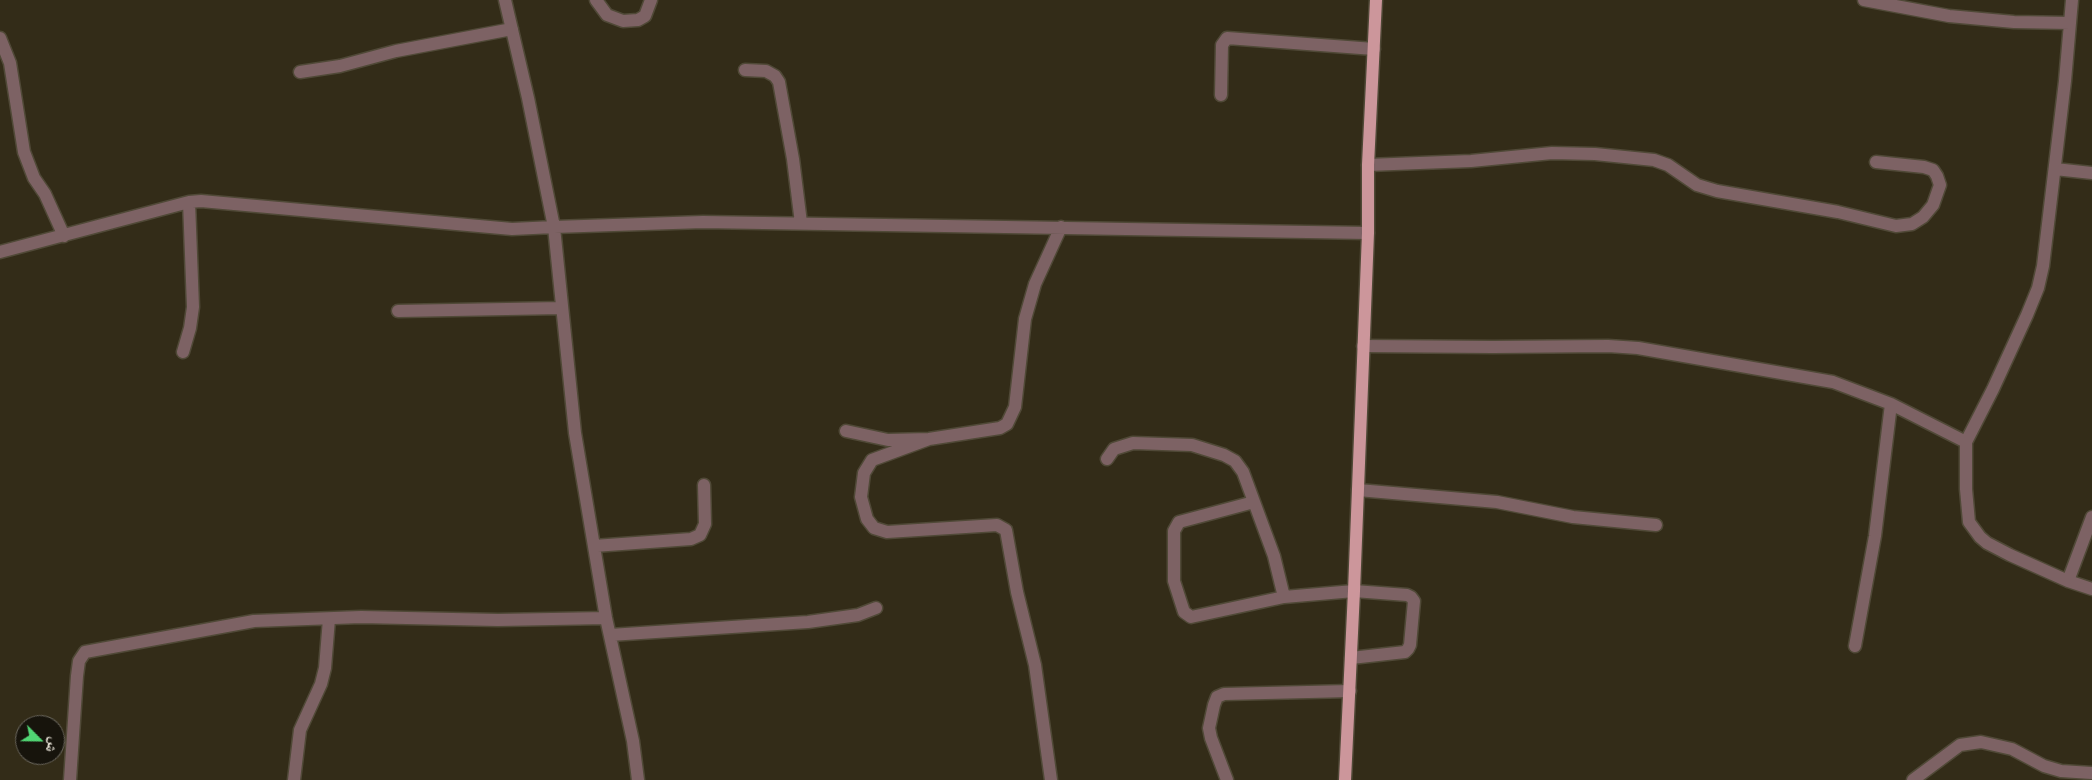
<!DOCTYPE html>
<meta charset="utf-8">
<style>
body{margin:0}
#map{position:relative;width:2092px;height:780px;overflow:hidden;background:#332c18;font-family:Roboto,"Noto Naskh Arabic",sans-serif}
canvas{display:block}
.north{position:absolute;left:15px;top:715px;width:50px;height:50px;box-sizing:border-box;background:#17140c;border:1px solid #6b675e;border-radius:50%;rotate:113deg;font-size:14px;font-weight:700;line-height:20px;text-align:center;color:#e9e4d8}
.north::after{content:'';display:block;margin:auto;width:18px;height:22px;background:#51d674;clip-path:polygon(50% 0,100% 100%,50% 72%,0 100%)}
</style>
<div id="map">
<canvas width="2092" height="780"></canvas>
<div class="north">ش</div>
</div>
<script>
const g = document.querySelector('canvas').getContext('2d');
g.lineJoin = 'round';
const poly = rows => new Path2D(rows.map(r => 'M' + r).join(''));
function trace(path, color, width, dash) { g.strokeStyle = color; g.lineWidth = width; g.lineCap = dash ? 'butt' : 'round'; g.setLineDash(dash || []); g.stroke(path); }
const minor = poly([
 [596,0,607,15,623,21,638,20,645,16,651,0],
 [1864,0,1949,16,2014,22,2070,23],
 [0,38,10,63,24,152,34,178,45,194,64,236],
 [745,70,766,71,775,76,779,82,793,159,801,223],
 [300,72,340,66,396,51,512,29],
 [1221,95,1222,45,1227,38,1374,49],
 [1368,165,1471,161,1552,153,1595,154,1654,160,1668,165,1697,185,1717,191,1838,212,1896,226,1912,224,1923,217,1933,205,1940,185,1937,176,1933,170,1924,167,1876,162],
 [2055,169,2092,173],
 [0,252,189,202,201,201,512,229,554,227,528,98,505,0],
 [398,311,561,308],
 [1363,346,1493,347,1608,346,1638,348,1833,382,1891,404,1966,442,1966,489,1969,522,1980,537,1987,543,2010,555,2068,581,2092,589],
 [183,352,190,328,193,307,189,202],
 [846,431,888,440,929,439,1000,428,1007,424,1015,407,1025,319,1035,284,1061,227],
 [929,439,872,460,864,473,861,497,867,519,874,528,887,532,997,525,1006,530,1017,592,1035,665,1051,780],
 [1966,442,1993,389,2027,315,2038,288,2043,266,2065,81,2072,0],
 [1107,459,1114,449,1133,443,1192,445,1224,455,1235,461,1243,472,1274,556,1284,597,1354,591,1407,595,1411,597,1414,601,1410,645,1408,649,1405,652,1351,658],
 [1358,490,1497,502,1573,517,1656,525],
 [1254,502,1179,522,1174,531,1174,581,1184,612,1191,617,1284,597],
 [594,546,691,539,700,535,705,524,704,485],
 [2068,581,2092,517],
 [610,635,808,622,858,615,876,608],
 [1855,646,1875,536,1891,404],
 [70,780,77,676,79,661,85,652,254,621,361,617,498,620,606,618],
 [294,780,300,730,321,684,325,668,329,619],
 [638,780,633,741,606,618,575,433,554,227,703,222,1368,233],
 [1227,780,1211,738,1209,728,1214,705,1217,697,1224,694,1350,691],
 [1913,780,1960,745,1981,742,2012,749,2044,766,2061,771,2092,773]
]);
const major = poly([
 [1345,780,1354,591,1368,233,1368,165,1376,0]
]);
trace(minor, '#504937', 15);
trace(major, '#504937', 15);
trace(minor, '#7d6264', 12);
trace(major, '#cc969b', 12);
</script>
